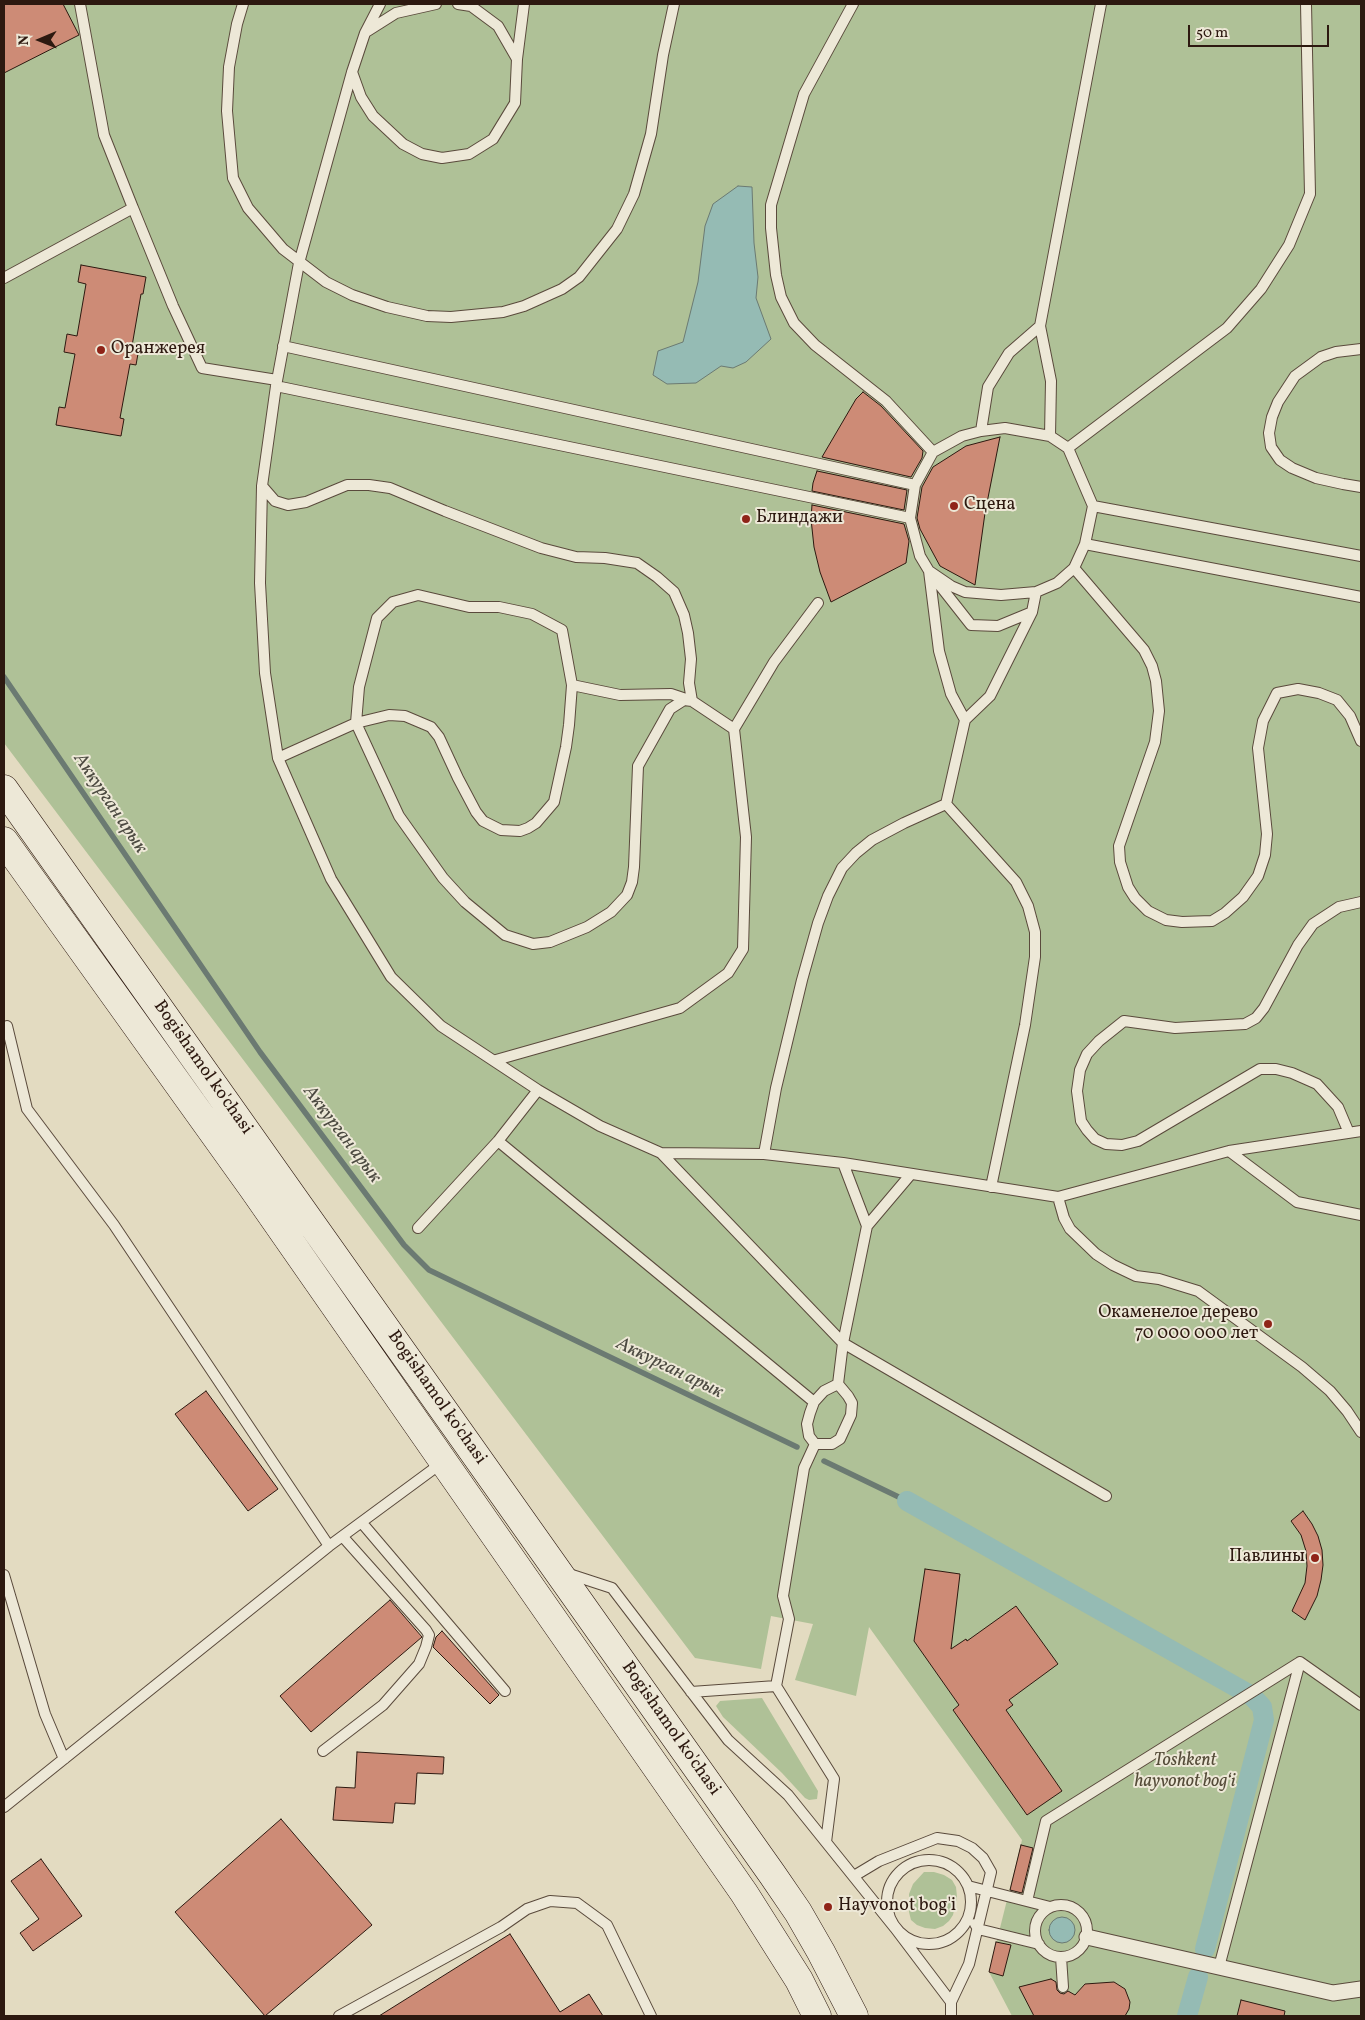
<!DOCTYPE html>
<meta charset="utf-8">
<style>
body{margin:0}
#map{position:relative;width:1365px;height:2020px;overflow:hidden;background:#e3dbc1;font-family:Vollkorn,serif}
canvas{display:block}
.frame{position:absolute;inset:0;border:5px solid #2d1910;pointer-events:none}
.north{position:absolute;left:15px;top:15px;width:50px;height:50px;-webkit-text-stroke:4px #ede8d7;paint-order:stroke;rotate:269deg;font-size:14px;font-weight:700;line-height:20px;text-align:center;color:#2d1910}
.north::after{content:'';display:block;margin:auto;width:18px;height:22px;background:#2d1910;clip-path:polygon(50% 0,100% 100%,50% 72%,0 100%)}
.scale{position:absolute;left:1188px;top:25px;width:141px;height:22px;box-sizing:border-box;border:2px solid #2d1910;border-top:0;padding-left:6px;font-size:15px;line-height:18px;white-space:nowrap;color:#2d1910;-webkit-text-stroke:4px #ede8d7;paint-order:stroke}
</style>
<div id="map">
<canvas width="1365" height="2020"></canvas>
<div class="frame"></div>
<div class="north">N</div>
<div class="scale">50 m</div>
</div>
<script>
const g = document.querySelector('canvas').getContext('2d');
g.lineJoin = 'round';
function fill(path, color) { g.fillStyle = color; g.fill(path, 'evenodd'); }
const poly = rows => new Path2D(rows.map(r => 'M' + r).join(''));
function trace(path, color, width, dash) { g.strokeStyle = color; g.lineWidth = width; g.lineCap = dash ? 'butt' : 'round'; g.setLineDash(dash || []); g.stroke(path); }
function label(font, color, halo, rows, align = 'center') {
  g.font = font + ' Vollkorn,serif'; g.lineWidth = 4; g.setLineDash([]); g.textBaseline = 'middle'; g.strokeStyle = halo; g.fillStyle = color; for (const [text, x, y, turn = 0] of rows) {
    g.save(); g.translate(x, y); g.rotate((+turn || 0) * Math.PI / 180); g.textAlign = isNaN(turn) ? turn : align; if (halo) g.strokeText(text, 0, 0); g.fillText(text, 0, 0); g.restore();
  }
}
fill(poly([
 [4,4,1361,4,1361,2016,1012,2016,989,1972,1022,1840,869,1627,856,1696,795,1680,813,1624,771,1616,761,1669,695,1658,4,743],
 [762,1698,818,1791,817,1799,809,1800,805,1798,782,1773,723,1717,716,1706,720,1701],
 [924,1872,934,1872,944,1875,952,1880,956,1887,957,1897,953,1915,949,1921,943,1926,935,1929,925,1928,917,1925,911,1920,909,1912,909,1894,913,1884]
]), '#afc197');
const water = poly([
 [738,186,752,187,754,243,758,277,756,298,771,339,746,362,733,368,721,366,696,383,667,384,653,375,658,351,683,342,698,282,705,226,713,204,738,186],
 '1049 1930a13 13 0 1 1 26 0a13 13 0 1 1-26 0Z'
]);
fill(water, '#95bbb4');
trace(water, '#6b7a72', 1);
trace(poly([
 [4,677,260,1052,404,1245,429,1270,797,1447],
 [824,1461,907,1501]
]), '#6b7a72', 5.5);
trace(poly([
 [907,1501,1252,1696,1262,1707,1264,1720,1205,1949],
 [1187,2016,1198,1977]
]), '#95bbb4', 20);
const building = poly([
 [4,4,63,4,79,35,4,73,4,4],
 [81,265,146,277,143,294,141,294,132,346,139,348,136,365,130,364,120,418,124,419,121,436,56,425,59,407,65,408,75,354,64,352,67,334,77,336,86,284,78,282,81,265],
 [863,392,881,406,923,451,922,458,911,477,822,457,856,399,863,392],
 [1000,437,985,513,975,585,940,566,920,529,917,518,922,487,933,467,966,446,1000,437],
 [817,471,907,490,904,510,812,491,813,483,817,471],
 [812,505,904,524,909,541,906,563,831,602,820,572,814,547,811,519,812,505],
 [206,1391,278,1489,248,1511,175,1414,206,1391],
 [1303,1511,1312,1524,1318,1536,1322,1550,1323,1565,1321,1580,1317,1596,1305,1620,1292,1611,1305,1583,1307,1566,1306,1551,1301,1535,1291,1521,1303,1511],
 [925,1569,960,1574,951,1649,966,1639,967,1641,1016,1606,1058,1664,1009,1700,1013,1705,1006,1710,1062,1791,1027,1815,953,1710,959,1705,914,1641,925,1569],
 [390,1600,422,1637,311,1732,280,1696,390,1600],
 [442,1631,499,1695,490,1704,433,1647,436,1637,442,1631],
 [357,1752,444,1757,443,1774,417,1773,415,1804,395,1803,393,1823,333,1820,336,1787,355,1788,357,1752],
 [281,1819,372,1925,265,2016,175,1912,281,1819],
 [1021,1845,1033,1848,1022,1893,1010,1890,1021,1845],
 [41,1859,82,1916,33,1951,20,1933,39,1919,11,1881,41,1859],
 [510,1934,560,2012,589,1994,603,2016,379,2016,510,1934],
 [996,1942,1011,1945,1003,1976,989,1972,996,1942],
 [1051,1979,1056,1982,1057,1990,1060,1993,1064,1994,1068,1991,1075,1995,1085,1984,1114,1982,1125,1989,1130,2002,1129,2009,1125,2016,1034,2016,1019,1987,1051,1979],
 [1241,2000,1285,2011,1284,2016,1237,2016,1241,2000]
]);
fill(building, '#cd8b76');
trace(building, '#2d1910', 1);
const service = poly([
 [80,4,104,135,133,208],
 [243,4,237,24,229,67,227,111,233,178,248,208,283,249,326,282,352,295,387,307,427,316,451,317,503,312,524,306,562,289,579,277,617,229,634,194,651,134,663,55,674,4],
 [380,4,365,33,352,72,299,263,276,386,262,486,260,583,265,673,278,758,331,879,391,977,441,1026,538,1090,600,1126,661,1153,764,1154,843,1163,1058,1197,1229,1151,1361,1131],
 [853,4,804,94,771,205,771,228,776,275,781,297,794,323,815,345,886,401,933,452],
 [366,32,396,13,436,4],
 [517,59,524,4],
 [352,72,361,97,373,116,403,144,422,154,442,158,469,154,493,139,515,103,517,59,498,26,471,6,458,4],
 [4,278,133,208,173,306,202,368,277,380],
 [283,346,915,485],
 [1361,349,1336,352,1321,357,1295,376,1278,402,1272,417,1269,433,1271,447,1280,460,1292,468,1316,478,1343,484,1361,487],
 [276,386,910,518],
 [1005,428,1050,436,1068,448,1093,506,1085,544,1074,568,1057,583,1036,592,1001,595,965,592,951,586,929,571,920,556,910,518,915,485,933,452,962,436,981,431,1005,428],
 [981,431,988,387,1009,353,1040,326],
 [1050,436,1051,381,1040,326,1101,4],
 [1068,448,1227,328,1261,289,1289,245,1310,194,1306,4],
 [262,486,275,501,288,505,306,502,347,485,369,485,390,488,445,511,541,548,576,557,605,558,637,563,657,577,674,592,684,615,688,633,691,659,689,683,692,701,684,700,670,709,638,766,634,867,632,882,627,895,611,912,587,927,550,942,533,944,505,935,465,902,443,878,399,816,356,723,359,687,377,618,393,602,418,595,469,607,499,607,532,614,562,630,572,685,569,725,566,747,554,802,536,823,528,828,520,831,501,830,483,821,476,812,458,778,439,737,431,727,405,716,389,715,356,723,278,758],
 [1093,506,1361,556],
 [1085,544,1361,597],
 [1074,568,1144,650,1152,666,1156,681,1159,711,1155,742,1119,846,1120,862,1128,887,1135,898,1148,911,1166,920,1182,922,1212,921,1225,913,1243,897,1258,876,1265,855,1267,834,1258,748,1263,721,1277,693,1298,689,1319,693,1337,700,1350,716,1361,741],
 [929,571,939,651,951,694,965,720],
 [934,578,971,625,998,626,1032,612],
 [572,685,620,695,671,694,692,701,734,729],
 [946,804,1016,882,1028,906,1035,932,1035,957,1025,1025,991,1187],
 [946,804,965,720,990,696,1032,612,1036,592],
 [7,1026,27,1109,114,1225,329,1546],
 [496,1060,680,1008,728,973,743,949,746,837,734,729,774,662,818,603],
 [1349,1133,1338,1107,1317,1084,1292,1073,1276,1069,1260,1069,1138,1141,1122,1145,1106,1144,1095,1139,1087,1130,1081,1121,1077,1091,1080,1070,1087,1054,1099,1041,1124,1021,1175,1028,1245,1024,1256,1018,1264,1008,1298,945,1313,924,1339,907,1361,902],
 [498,1141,814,1402],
 [1229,1151,1297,1202,1361,1215],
 [661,1153,843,1343,1106,1496],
 [764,1154,776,1088,802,980,818,923,828,896,842,868,856,853,872,840,904,823,946,804],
 [843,1163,867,1226],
 [1058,1197,1064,1218,1070,1229,1096,1254,1113,1265,1136,1276,1159,1279,1198,1291,1302,1367,1330,1391,1347,1411,1361,1432],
 [418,1228,498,1141,538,1090],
 [815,1444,809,1436,807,1424,810,1413,814,1402,824,1391,838,1384],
 [362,1523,505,1691],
 [566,1573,612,1588,728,1740,788,1795,895,1928,951,2002,951,2016],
 [4,1575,45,1714,64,1759],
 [1300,1662,1361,1705],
 [691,1692,776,1686],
 [323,1751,383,1705,419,1664,426,1647,429,1635,426,1630,343,1537],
 [4,1807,329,1546,443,1462],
 [826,1842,834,1779,776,1686,789,1619,783,1596,804,1468,815,1444,832,1444,840,1439,851,1415,852,1403,848,1396,838,1384,843,1343,867,1226,911,1174],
 '887 1902a42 42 0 1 1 84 0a42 42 0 1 1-84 0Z',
 [854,1876,879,1861,937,1838,958,1841,972,1848,983,1858,991,1872,969,1964,951,2002],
 [968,1886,1050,1907],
 [1027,1901,1046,1821,1300,1662],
 '1035 1931a26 26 0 1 1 52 0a26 26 0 1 1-52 0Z',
 [975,1924,978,1929,1039,1944],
 [1061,1957,1063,1987],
 [1219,1967,1300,1662],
 [339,2016,501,1927,527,1909,550,1901,577,1903,607,1925,651,2016]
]);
const pedestrian = poly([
 [1087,1937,1333,1993,1361,1989]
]);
const secondary = poly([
 [4,789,772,1874,798,1912,821,1952,854,2016],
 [4,841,252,1187,744,1893,799,1980,817,2016]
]);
trace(service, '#5a4a3c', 12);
trace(pedestrian, '#5a4a3c', 17);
trace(secondary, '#2d1910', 29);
trace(service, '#ede8d7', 10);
trace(pedestrian, '#ede8d7', 15);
trace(secondary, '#ede8d7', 28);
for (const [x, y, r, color] of [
 [101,350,5,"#8f2418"],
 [954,506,5,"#8f2418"],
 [746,519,5,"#8f2418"],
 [1268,1324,5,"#8f2418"],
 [1315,1558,5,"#8f2418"],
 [828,1907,5,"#8f2418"]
]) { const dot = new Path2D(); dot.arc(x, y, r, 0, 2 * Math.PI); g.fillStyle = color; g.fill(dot); trace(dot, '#ede8d7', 2); }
label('18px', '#2d1910', '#ede8d7', [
 ["Оранжерея",111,350],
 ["Сцена",964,506],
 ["Блиндажи",756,519],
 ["Окаменелое дерево",1258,1314,"right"],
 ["70 000 000 лет",1258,1335,"right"],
 ["Павлины",1305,1558,"right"],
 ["Hayvonot bog'i",838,1907]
], 'left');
label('18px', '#2d1910', '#ede8d7', [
 ["Bogishamol ko'chasi",202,1068,55],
 ["Bogishamol ko'chasi",436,1398,55],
 ["Bogishamol ko'chasi",670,1729,55]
]);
label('italic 18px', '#544b38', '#ede8d7', [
 ["Toshkent",1185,1762],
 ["hayvonot bogʻi",1185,1783]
]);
label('italic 19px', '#4c4a41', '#ede8d7', [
 ["Аккурган арык",109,804,56],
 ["Аккурган арык",341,1135,53],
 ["Аккурган арык",669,1369,26]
]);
</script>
